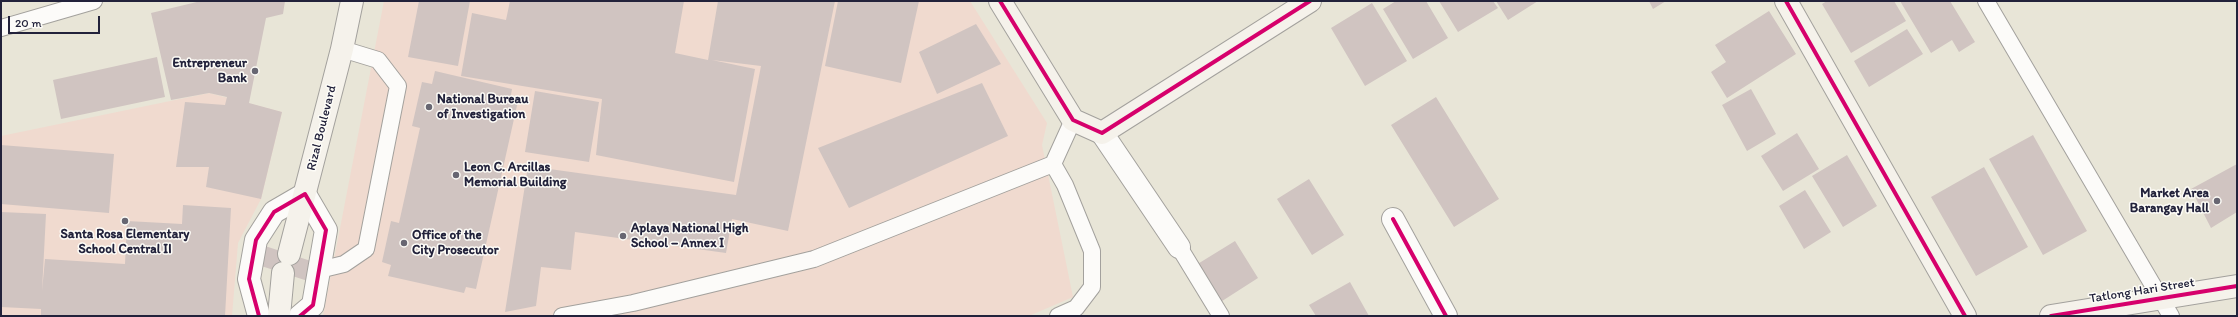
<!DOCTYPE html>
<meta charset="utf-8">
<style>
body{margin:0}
#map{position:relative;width:2238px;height:317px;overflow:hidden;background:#e8e5d7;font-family:Itim,sans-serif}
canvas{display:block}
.frame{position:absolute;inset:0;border:2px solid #22223b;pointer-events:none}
.scale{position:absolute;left:8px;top:16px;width:92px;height:18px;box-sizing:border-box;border:2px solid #22223b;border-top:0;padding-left:5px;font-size:12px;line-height:14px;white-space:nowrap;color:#22223b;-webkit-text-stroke:3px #fdfcf7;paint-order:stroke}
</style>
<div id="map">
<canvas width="2238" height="317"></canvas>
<div class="frame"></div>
<div class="scale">20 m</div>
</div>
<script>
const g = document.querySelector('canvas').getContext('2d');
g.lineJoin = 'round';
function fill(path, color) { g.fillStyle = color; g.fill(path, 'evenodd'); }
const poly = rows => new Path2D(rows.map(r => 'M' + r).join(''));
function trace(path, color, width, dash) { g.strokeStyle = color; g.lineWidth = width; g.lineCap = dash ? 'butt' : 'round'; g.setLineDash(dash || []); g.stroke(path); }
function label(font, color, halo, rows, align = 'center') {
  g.font = font + ' Itim,sans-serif'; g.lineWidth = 3; g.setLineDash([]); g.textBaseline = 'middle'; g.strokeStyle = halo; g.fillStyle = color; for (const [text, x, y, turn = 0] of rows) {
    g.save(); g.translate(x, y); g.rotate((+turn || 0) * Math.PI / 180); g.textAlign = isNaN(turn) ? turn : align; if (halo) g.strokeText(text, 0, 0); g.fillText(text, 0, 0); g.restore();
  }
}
fill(poly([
 [384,1,970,1,1047,123,1042,145,1073,297,1029,316,323,316],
 [209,93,282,112,261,199,238,243,232,316,1,316,1,136]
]), '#f0dacf');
fill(poly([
 [201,1,285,1,283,14,266,18,249,103,282,112,261,199,206,187,209,167,176,167,185,102,225,105,227,97,209,93,171,100,151,13],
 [419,1,470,1,458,66,408,57],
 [510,1,684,1,675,53,708,60,718,1,835,1,788,231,732,219,726,253,575,232,571,270,541,267,536,306,505,312,528,166,736,195,761,66,712,60,755,69,734,182,596,155,602,99,461,76,472,13,506,20],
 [838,1,919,1,901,83,825,66],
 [1396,1,1426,1,1448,38,1413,59,1383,9],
 [1439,1,1493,1,1498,8,1458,32],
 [1496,1,1538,1,1508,20],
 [1649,1,1666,1,1653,9],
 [1827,1,1894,1,1906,21,1851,53,1822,4],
 [1900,1,1950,1,1975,42,1959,52,1952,40,1931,53],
 [1372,3,1407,61,1365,86,1331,28],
 [1769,11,1796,54,1727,98,1711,72,1726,62,1715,45],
 [976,24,1001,64,937,94,919,52],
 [1907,29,1923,54,1869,87,1854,61],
 [157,57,165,97,61,119,53,80],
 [435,71,512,89,510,100,518,101,476,289,466,287,464,293,388,276,391,265,382,262,391,221,399,223,420,128,412,126,422,82,432,84],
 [982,83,1008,136,849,208,818,148],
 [1751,89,1776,134,1747,151,1722,105],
 [535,91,599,102,589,162,525,152],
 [1436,97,1499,199,1454,227,1391,125],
 [1797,133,1819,169,1783,191,1761,156],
 [2033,135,2087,231,2043,255,1989,159],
 [1,145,114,154,109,213,1,204],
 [1847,155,1877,206,1843,227,1812,176],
 [2237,164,2237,212,2211,228,2191,189],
 [1984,167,2028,247,1976,276,1931,197],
 [1309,179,1344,235,1312,255,1277,199],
 [1805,190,1831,232,1804,249,1779,206],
 [183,205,231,208,225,316,41,316,41,309,1,307,1,212,46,214,42,291,45,259,125,264,127,221,182,224],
 [1235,241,1258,278,1219,303,1196,265],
 [262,245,317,263,311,282,255,264],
 [1350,282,1369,316,1316,316,1309,305]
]), '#d0c4c1');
const lane = poly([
 [1986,1,2171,316],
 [1,28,94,1],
 [1053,164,1065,185,1092,251,1092,287,1076,308,1058,316],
 [1179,247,1221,316],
 [319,270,344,264,366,249,398,86,378,60,342,49],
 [562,316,633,303,814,259,1053,164,1073,120]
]);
const street = poly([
 [1102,133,1179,247],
 [1393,219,1446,316],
 [259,316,249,279,256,240,274,212,305,194,326,230,313,305,300,316]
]);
const secondary = poly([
 [1000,1,1073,120,1102,133,1310,1],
 [1786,1,1965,316],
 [289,254,342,49,352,1],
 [279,316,283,273],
 [2051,316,2237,286]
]);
trace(lane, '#a3a19d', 18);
trace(street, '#a3a19d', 24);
trace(secondary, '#a3a19d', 24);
trace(lane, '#fcfbf9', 16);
trace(street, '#fcfbf9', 22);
trace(secondary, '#f5f2eb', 22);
trace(poly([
 [1000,1,1073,120,1102,133,1310,1],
 [1786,1,1965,316],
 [1393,219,1446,316],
 [259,316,249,279,256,240,274,212,305,194,326,230,313,305,300,316],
 [2051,316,2237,286]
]), '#d6006c', 4);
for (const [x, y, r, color] of [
 [255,71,4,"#676672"],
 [429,107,4,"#676672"],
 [456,175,4,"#676672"],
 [2217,201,4,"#676672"],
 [125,221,4,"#676672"],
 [623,236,4,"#676672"],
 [404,243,4,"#676672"]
]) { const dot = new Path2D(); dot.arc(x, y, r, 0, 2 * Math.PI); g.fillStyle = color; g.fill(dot); trace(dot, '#fdfcf7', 1.5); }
label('bold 13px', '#22223b', '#fdfcf7', [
 ["Entrepreneur",247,64,"right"],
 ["Bank",247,79,"right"],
 ["National Bureau",437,100],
 ["of Investigation",437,115],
 ["Leon C. Arcillas",464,168],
 ["Memorial Building",464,183],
 ["Market Area",2209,194,"right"],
 ["Barangay Hall",2209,209,"right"],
 ["Aplaya National High",631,229],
 ["School – Annex I",631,244],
 ["Santa Rosa Elementary",125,235,"center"],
 ["School Central II",125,250,"center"],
 ["Office of the",412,236],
 ["City Prosecutor",412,251]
], 'left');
label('13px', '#22223b', '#fdfcf7', [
 ["Rizal Boulevard",322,128,-76],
 ["Tatlong Hari Street",2142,291,-9]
]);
</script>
